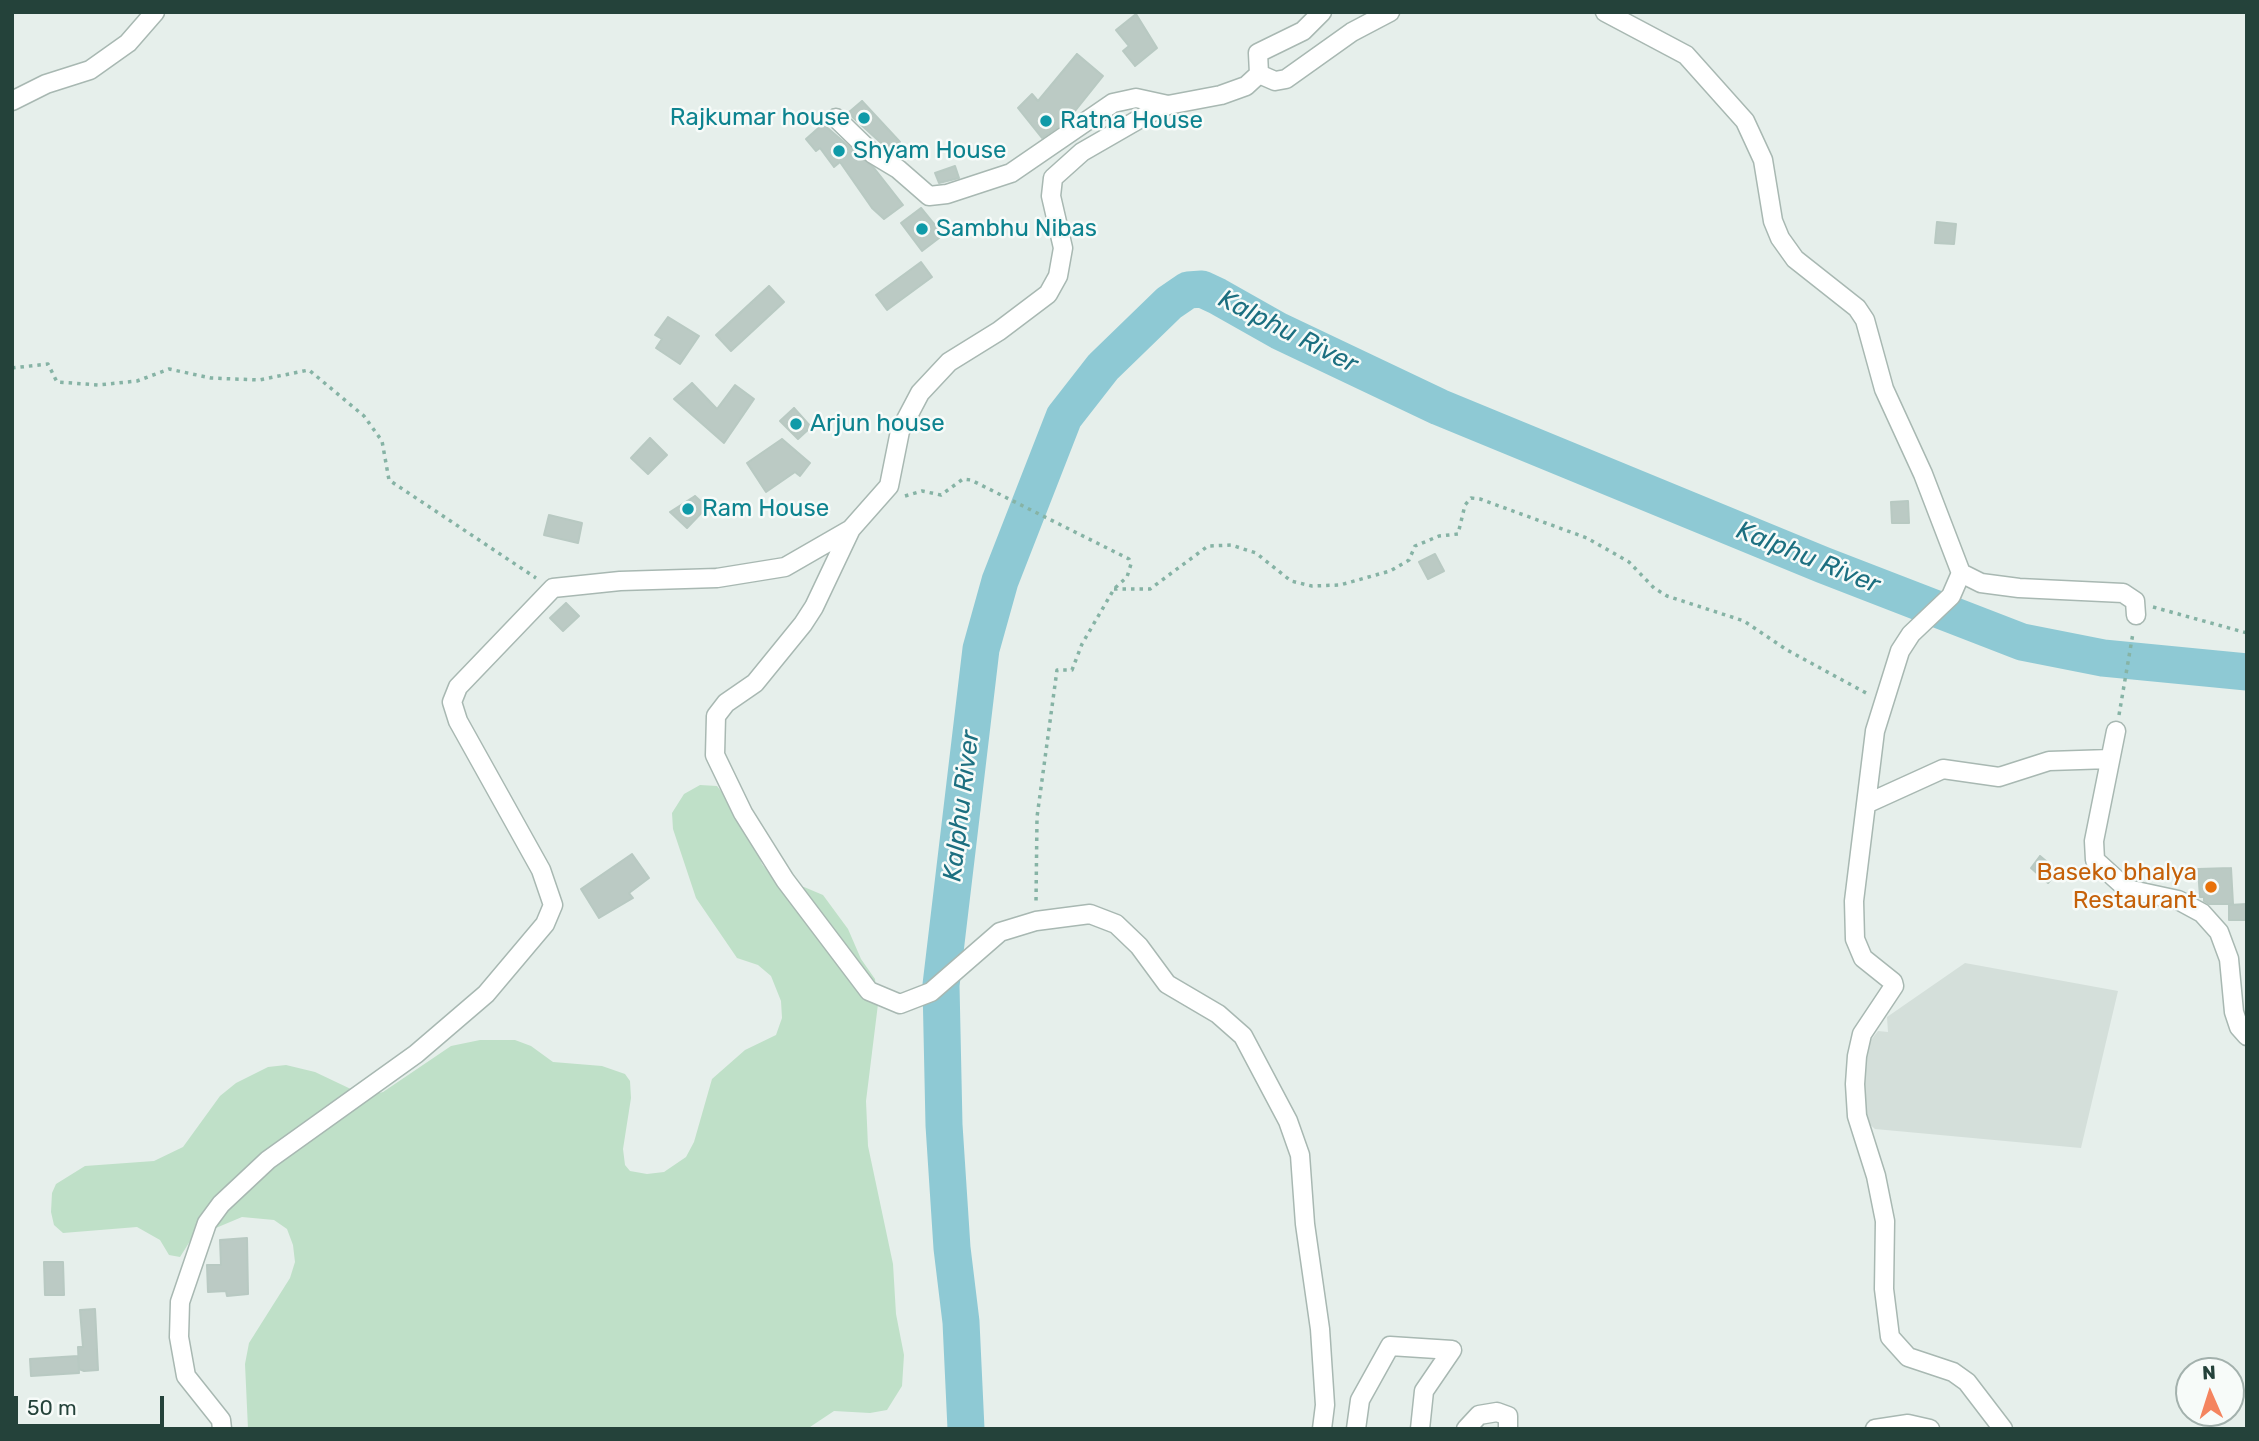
<!DOCTYPE html>
<style>
body{margin:0}
#map{position:relative;width:2259px;height:1441px;overflow:hidden;background:#e6efeb;font-family:Rubik,sans-serif}
canvas{display:block}
.frame{position:absolute;inset:0;border:14px solid #24423a;pointer-events:none}
.north{position:absolute;left:2175px;top:1357px;width:70px;height:70px;box-sizing:border-box;background:#f7fbf9;border:2px solid #a3b1ad;border-radius:50%;rotate:357deg;font-size:19px;font-weight:700;line-height:28px;text-align:center;color:#24423a}
.north::after{content:'';display:block;margin:auto;width:24px;height:32px;background:#f4845f;clip-path:polygon(50% 0,100% 100%,50% 72%,0 100%)}
.scale{position:absolute;left:14px;top:1396px;width:150px;height:32px;box-sizing:border-box;border:4px solid #24423a;border-top:0;padding-left:9px;font-size:21px;line-height:24px;white-space:nowrap;color:#24423a;-webkit-text-stroke:5px #f7fbf9;paint-order:stroke}
</style>
<div id="map">
<canvas width="2259" height="1441"></canvas>
<div class="frame"></div>
<div class="north">N</div>
<div class="scale">50 m</div>
</div>
<script>
const g = document.querySelector('canvas').getContext('2d');
g.lineJoin = 'round';
function fill(path, color) { g.fillStyle = color; g.fill(path, 'evenodd'); }
const poly = rows => new Path2D(rows.map(r => 'M' + r).join(''));
function trace(path, color, width, dash) { g.strokeStyle = color; g.lineWidth = width; g.lineCap = dash ? 'butt' : 'round'; g.setLineDash(dash || []); g.stroke(path); }
function label(font, color, halo, rows, align = 'center') {
  g.font = font + ' Rubik,sans-serif'; g.lineWidth = 5; g.setLineDash([]); g.textBaseline = 'middle'; g.strokeStyle = halo; g.fillStyle = color; for (const [text, x, y, turn = 0] of rows) {
    g.save(); g.translate(x, y); g.rotate((+turn || 0) * Math.PI / 180); g.textAlign = isNaN(turn) ? turn : align; if (halo) g.strokeText(text, 0, 0); g.fillText(text, 0, 0); g.restore();
  }
}
fill(poly([
 [1965,963,2118,991,2081,1148,1875,1129,1862,1118,1867,1045,1878,1031,1888,1032,1887,1017]
]), '#d4dfda');
fill(poly([
 [700,785,717,786,746,823,762,864,773,878,781,885,804,887,823,895,848,929,861,959,875,979,878,1004,866,1101,868,1146,893,1264,896,1314,904,1355,902,1386,887,1410,870,1413,834,1411,807,1429,248,1429,245,1364,249,1343,290,1278,295,1262,293,1245,287,1229,274,1220,242,1217,192,1238,180,1257,169,1255,160,1240,137,1227,63,1233,54,1225,51,1212,52,1193,56,1184,85,1166,154,1161,183,1147,220,1096,236,1083,268,1067,286,1065,315,1072,355,1091,371,1095,383,1092,451,1046,480,1040,515,1040,531,1046,553,1062,602,1066,625,1074,630,1081,631,1098,623,1149,625,1165,630,1171,647,1174,664,1172,686,1157,694,1142,712,1079,745,1050,776,1035,782,1018,781,1001,771,976,758,965,737,958,696,898,673,829,672,813,684,794]
]), '#bfe0c8');
trace(poly([
 [966,1429,961,1322,952,1248,944,1125,941,985,981,649,1000,581,1064,417,1103,367,1169,303,1188,290,1202,289,1217,296,1279,331,1439,407,1823,565,2022,642,2103,658,2247,672]
]), '#8ec9d4', 37);
const building = poly([
 [1136,14,1157,48,1135,66,1123,51,1129,46,1116,30,1136,14],
 [1077,54,1103,76,1067,121,1042,138,1018,108,1032,94,1038,101,1077,54],
 [862,101,900,142,890,151,848,113,862,101],
 [823,124,874,168,903,205,884,219,872,208,840,162,834,167,820,148,816,151,806,139,823,124],
 [955,166,959,178,939,183,935,173,955,166],
 [921,208,943,235,922,251,901,223,921,208],
 [1937,222,1956,224,1954,244,1935,243,1937,222],
 [921,262,932,277,887,310,876,295,921,262],
 [769,286,784,302,731,351,716,335,769,286],
 [668,317,699,336,680,364,656,348,662,339,655,335,668,317],
 [692,383,717,409,735,385,754,399,724,443,674,399,692,383],
 [794,408,811,427,798,439,780,421,794,408],
 [650,438,667,455,648,474,631,458,650,438],
 [782,439,810,463,800,476,795,472,766,492,747,463,782,439],
 [695,496,707,507,687,528,670,512,695,496],
 [1908,501,1909,523,1892,523,1891,502,1908,501],
 [549,515,582,523,578,543,544,535,549,515],
 [1435,554,1444,571,1428,579,1419,562,1435,554],
 [566,603,579,616,563,631,550,618,566,603],
 [632,854,649,878,629,893,633,898,599,918,581,889,632,854],
 [2040,856,2058,871,2048,883,2031,868,2040,856],
 [2231,868,2233,904,2209,904,2204,901,2204,897,2200,897,2198,869,2231,868],
 [2247,904,2247,920,2229,920,2229,905,2247,904],
 [247,1238,248,1294,227,1296,226,1291,208,1292,207,1265,221,1265,220,1240,247,1238],
 [44,1262,63,1262,64,1295,45,1295,44,1262],
 [95,1309,98,1370,84,1371,79,1369,78,1347,83,1347,80,1310,95,1309],
 [78,1356,79,1373,31,1376,30,1359,78,1356]
]);
fill(building, '#bbcac4');
trace(building, '#b8c9c2', 2);
const minor = poly([
 [1605,12,1686,55,1745,121,1763,160,1773,221,1780,238,1795,259,1857,308,1865,320,1884,389,1923,474,1961,573,1981,583,2019,588,2123,593,2135,601,2136,615],
 [1259,74,1246,86,1221,95,1168,105,1148,114,1082,152,1053,178,1051,196,1063,248,1058,276,1048,294,999,331,949,362,920,393,900,431,889,486,851,529,814,607,803,624,755,683,726,703,716,716,715,755,743,813,785,880,869,991,900,1004,931,992,1000,932,1036,921,1090,914,1116,924,1139,946,1167,984,1218,1014,1243,1036,1288,1121,1300,1155,1305,1224,1320,1329,1325,1405,1322,1429],
 [1259,74,1275,81,1286,79,1352,32,1390,12],
 [1259,74,1258,53,1303,31,1322,12],
 [12,101,46,84,90,70,128,43,155,12],
 [836,118,873,154,898,169,929,196,947,194,1011,173,1113,103,1136,98,1168,105],
 [1961,573,1951,596,1911,634,1900,651,1875,731,1854,901,1855,939,1863,958,1893,982,1894,986,1862,1034,1857,1056,1855,1084,1857,1116,1876,1176,1885,1221,1884,1289,1890,1337,1908,1357,1953,1372,1967,1382,2003,1429],
 [2116,731,2094,841,2095,860,2127,889,2178,900,2202,913,2219,932,2229,959,2234,1012,2239,1027,2247,1036],
 [1866,804,1943,769,1999,777,2049,761,2110,759],
 [222,1429,221,1420,186,1376,179,1337,180,1302,207,1223,221,1204,268,1160,416,1054,486,994,545,924,553,905,541,870,458,721,452,702,458,687,553,588,620,581,717,578,785,567,851,529],
 [1356,1429,1360,1400,1390,1346,1452,1350,1424,1391,1420,1429],
 [1466,1429,1479,1415,1497,1412,1508,1416,1508,1429],
 [1875,1429,1908,1424,1930,1429]
]);
trace(minor, '#a8b8b2', 21);
trace(poly([
 [12,368,48,364,57,382,98,385,137,381,169,369,211,378,259,380,309,370,364,416,382,441,389,480,536,578],
 [905,496,922,491,941,495,963,479,971,480,1129,559,1131,564,1127,577,1114,589,1082,644,1072,670,1057,670,1037,817,1036,902],
 [1114,589,1150,589,1208,546,1231,545,1256,553,1291,581,1312,586,1340,585,1390,571,1409,560,1415,546,1439,536,1458,534,1465,505,1471,498,1480,499,1587,538,1629,562,1654,588,1667,596,1744,621,1787,650,1868,694],
 [2153,607,2247,633],
 [2119,715,2133,633]
]), '#86b3a5', 3.5, [3.5, 5]);
trace(minor, '#fff', 18);
for (const [x, y, r, color] of [
 [864,118,7,"#0f9aa8"],
 [1046,121,7,"#0f9aa8"],
 [839,151,7,"#0f9aa8"],
 [922,229,7,"#0f9aa8"],
 [796,424,7,"#0f9aa8"],
 [688,509,7,"#0f9aa8"],
 [2211,887,7,"#e8710a"]
]) { const dot = new Path2D(); dot.arc(x, y, r, 0, 2 * Math.PI); g.fillStyle = color; g.fill(dot); trace(dot, '#f7fbf9', 2.5); }
label('24px', '#0d838f', '#f7fbf9', [
 ["Rajkumar house",850,118,"right"],
 ["Ratna House",1060,121],
 ["Shyam House",853,151],
 ["Sambhu Nibas",936,229],
 ["Arjun house",810,424],
 ["Ram House",702,509]
], 'left');
label('24px', '#c56008', '#f7fbf9', [
 ["Baseko bhalya",2197,873],
 ["Restaurant",2197,901]
], 'right');
label('italic 26px', '#1c6f80', '#f7fbf9', [
 ["Kalphu River",1288,332,27],
 ["Kalphu River",1808,558,22],
 ["Kalphu River",962,806,-83]
]);
</script>
